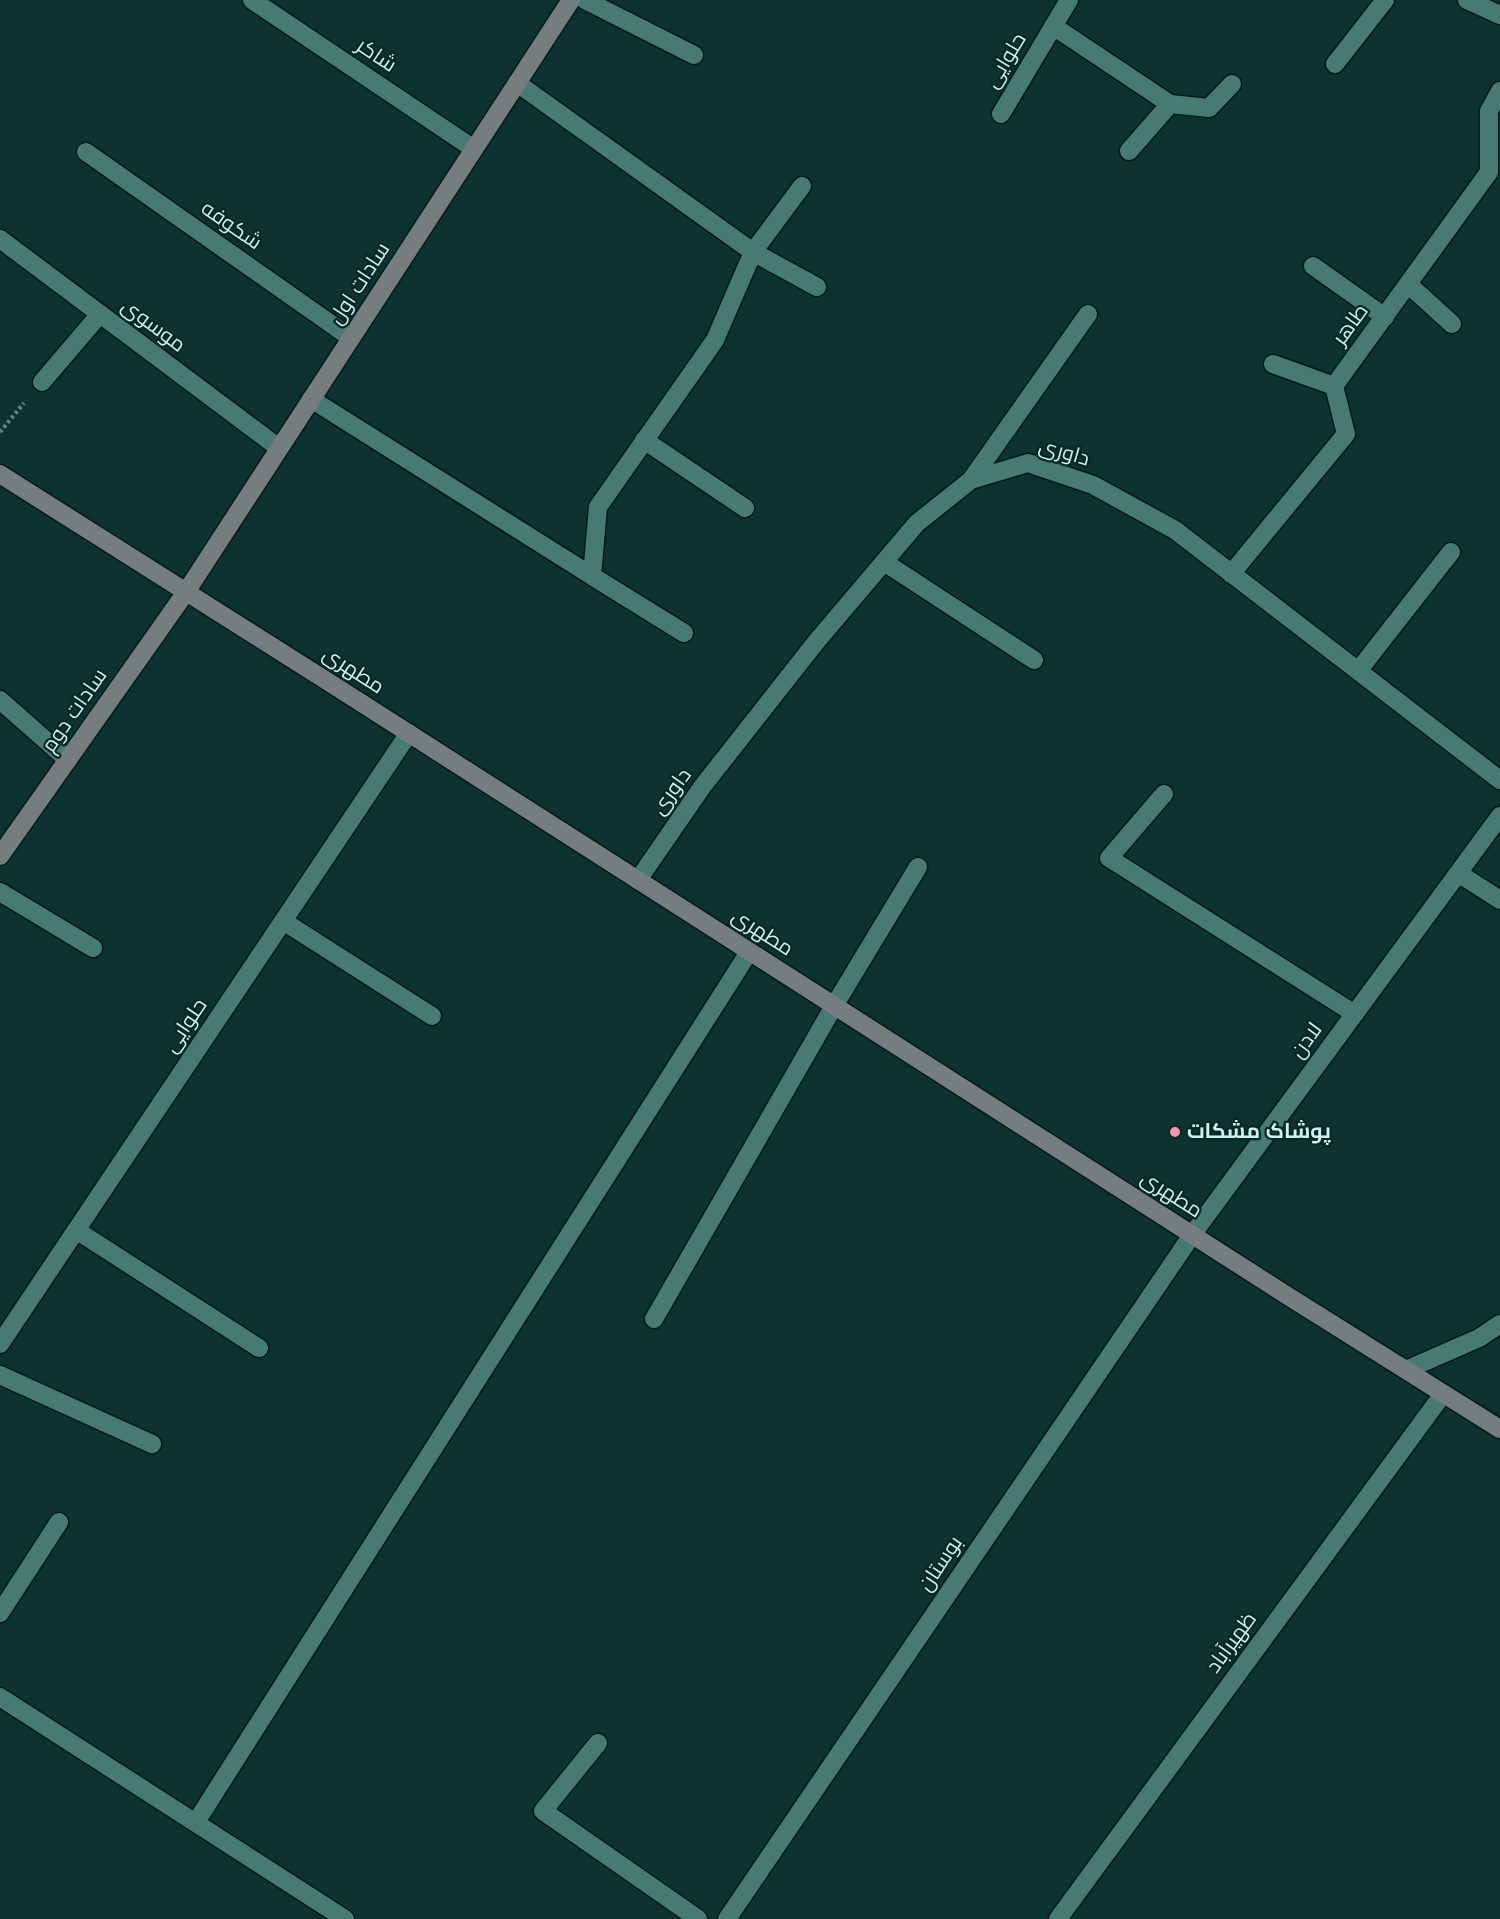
<!DOCTYPE html>
<meta charset="utf-8">
<style>
body{margin:0}
canvas{display:block;background:#0c3331}
</style>
<canvas width="1500" height="1919"></canvas>
<script>
const g = document.querySelector('canvas').getContext('2d');
g.lineJoin = 'round';
const poly = rows => new Path2D(rows.map(r => 'M' + r).join(''));
function trace(path, color, width, dash) { g.strokeStyle = color; g.lineWidth = width; g.lineCap = dash ? 'butt' : 'round'; g.setLineDash(dash || []); g.stroke(path); }
function label(font, color, halo, rows, align = 'center') {
  g.font = font + ' Arial,Cairo,sans-serif'; g.lineWidth = 4.5; g.setLineDash([]); g.textBaseline = 'middle'; g.strokeStyle = halo; g.fillStyle = color; for (const [text, x, y, turn = 0] of rows) {
    g.save(); g.translate(x, y); g.rotate((+turn || 0) * Math.PI / 180); g.textAlign = isNaN(turn) ? turn : align; if (halo) g.strokeText(text, 0, 0); g.fillText(text, 0, 0); g.restore();
  }
}
const street = poly([
 [252,0,474,149],
 [585,0,694,55],
 [1467,0,1500,15],
 [1053,26,1170,104,1209,108,1232,84],
 [1335,64,1385,0],
 [1001,114,1069,0],
 [1129,151,1170,104],
 [86,152,351,338],
 [802,186,753,252,817,287],
 [0,239,279,448],
 [1313,266,1385,317],
 [1408,284,1452,324],
 [1273,364,1334,386],
 [42,382,100,314],
 [311,399,592,576,598,507,715,340,753,252,517,83],
 [644,440,745,508],
 [971,480,1088,314],
 [884,562,1034,660],
 [1231,574,1346,434,1334,386,1489,172,1489,111,1500,91],
 [592,576,684,633],
 [1358,671,1451,552],
 [0,700,68,760],
 [1164,794,1109,858,1355,1014],
 [1458,873,1500,900],
 [638,880,702,787,816,642,917,523,971,480,1028,463,1093,485,1175,530,1500,780],
 [0,892,93,948],
 [283,921,432,1016],
 [76,1230,259,1348],
 [654,1319,834,1006,918,867],
 [0,1344,409,733],
 [1406,1370,1479,1338,1500,1324],
 [0,1375,152,1444],
 [0,1613,59,1522],
 [0,1697,345,1919],
 [598,1743,543,1811,698,1919],
 [196,1822,749,952],
 [727,1919,1192,1235,1500,816],
 [1058,1919,1443,1394]
]);
const secondary = poly([
 [0,474,338,688,1291,1298,1500,1429],
 [0,856,186,592,571,0]
]);
trace(street, '#011a18', 21);
trace(secondary, '#011a18', 21);
trace(poly([
 [0,432,24,403]
]), '#658684', 4, [3, 3]);
trace(street, '#487a75', 18);
trace(secondary, '#757d7e', 18);
for (const [x, y, r, color] of [
 [1175,1132,6,"#f39aaa"]
]) { const dot = new Path2D(); dot.arc(x, y, r, 0, 2 * Math.PI); g.fillStyle = color; g.fill(dot); trace(dot, '#012927', 2); }
label('21px', '#d5efec', '#012927', [
 ["شاکر",376,56,34],
 ["حلوایی",1006,61,-59],
 ["شکوفه",231,226,35],
 ["سادات اول",360,284,-57],
 ["طاهر",1351,325,-54],
 ["موسوی",153,326,37],
 ["داوری",1064,453,16],
 ["مطهری",353,671,33],
 ["سادات دوم",75,711,-55],
 ["داوری",672,792,-54],
 ["مطهری",762,933,33],
 ["حلوایی",186,1026,-56],
 ["لادن",1307,1041,-54],
 ["مطهری",1171,1195,33],
 ["بوستان",941,1564,-56],
 ["ظهیرآباد",1232,1643,-54]
]);
label('bold 21px', '#d5efec', '#012927', [
 ["پوشاک مشکات",1187,1132]
], 'left');
</script>
